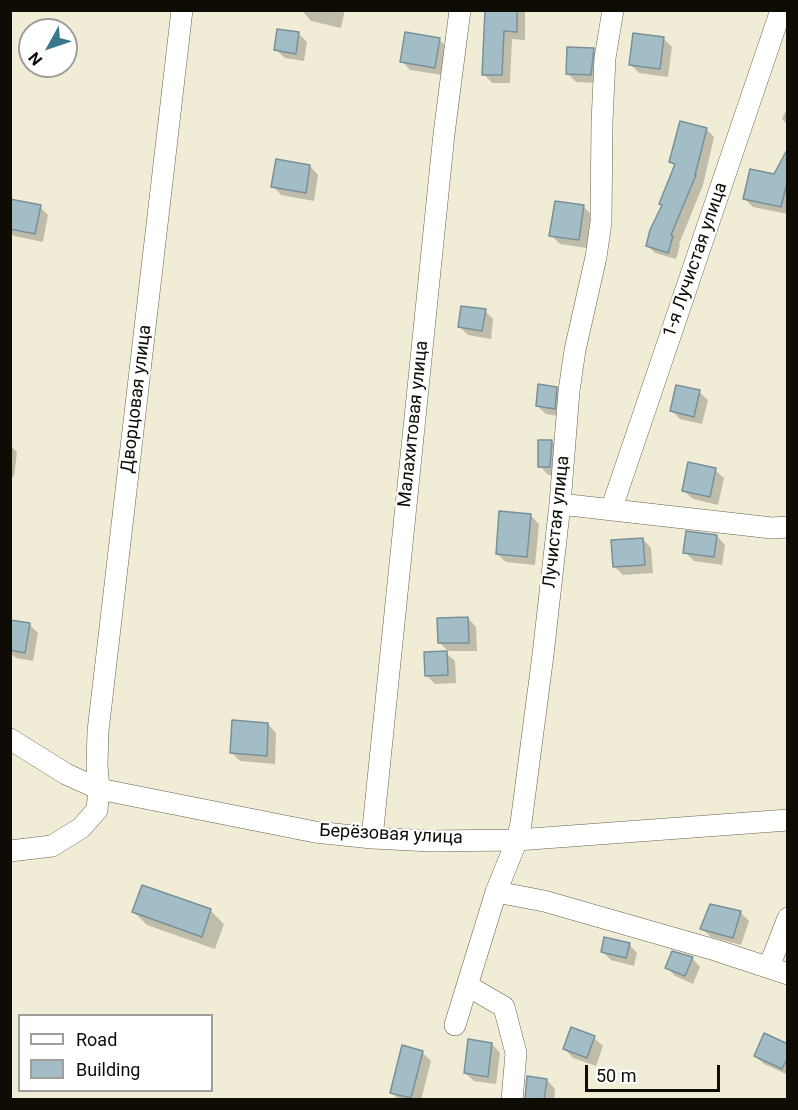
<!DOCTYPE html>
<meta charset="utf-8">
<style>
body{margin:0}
#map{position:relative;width:798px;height:1110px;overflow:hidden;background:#f1ecd5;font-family:Roboto,sans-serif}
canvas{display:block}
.frame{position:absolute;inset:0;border:12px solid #0e0c05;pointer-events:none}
.legend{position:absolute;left:18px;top:1014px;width:195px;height:78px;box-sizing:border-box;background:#fff;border:2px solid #9f9e9b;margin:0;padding:8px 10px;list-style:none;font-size:18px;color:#0e0c05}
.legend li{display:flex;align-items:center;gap:12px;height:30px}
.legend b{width:30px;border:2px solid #9f9e9b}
.north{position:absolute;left:18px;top:18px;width:60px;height:60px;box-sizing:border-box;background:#fff;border:2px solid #9f9e9b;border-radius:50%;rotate:230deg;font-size:16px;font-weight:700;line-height:24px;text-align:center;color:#0e0c05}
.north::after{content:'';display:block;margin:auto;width:21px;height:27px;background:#39778d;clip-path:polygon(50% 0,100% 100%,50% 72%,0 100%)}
.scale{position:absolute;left:585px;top:1065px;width:135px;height:27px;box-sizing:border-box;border:3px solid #0e0c05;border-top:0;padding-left:8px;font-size:18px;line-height:21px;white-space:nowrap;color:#0e0c05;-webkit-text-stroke:4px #fff;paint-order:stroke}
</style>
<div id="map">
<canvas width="798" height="1110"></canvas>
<div class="frame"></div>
<ul class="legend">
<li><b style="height:8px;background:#fff"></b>Road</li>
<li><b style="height:16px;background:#a3bdc7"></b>Building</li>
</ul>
<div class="north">N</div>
<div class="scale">50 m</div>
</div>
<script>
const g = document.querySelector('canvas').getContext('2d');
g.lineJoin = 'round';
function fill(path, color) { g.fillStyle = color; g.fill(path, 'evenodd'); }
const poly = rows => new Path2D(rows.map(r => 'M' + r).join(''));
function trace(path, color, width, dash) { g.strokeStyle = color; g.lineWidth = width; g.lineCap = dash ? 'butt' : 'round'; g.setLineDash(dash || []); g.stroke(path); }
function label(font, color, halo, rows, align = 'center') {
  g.font = font + ' Roboto,sans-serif'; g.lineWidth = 4.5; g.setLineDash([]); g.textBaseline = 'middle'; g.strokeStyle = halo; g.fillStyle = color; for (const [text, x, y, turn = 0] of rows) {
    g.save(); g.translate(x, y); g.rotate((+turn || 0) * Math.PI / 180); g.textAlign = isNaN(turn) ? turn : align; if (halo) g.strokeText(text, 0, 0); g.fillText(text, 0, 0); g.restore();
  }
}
fill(poly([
 [303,10,345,10,341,28,311,21,303,12],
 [487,10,525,10,525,40,512,39,510,83,492,83,484,74],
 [299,34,307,42,304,61,285,58,276,50],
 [439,39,447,48,443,75,410,70,402,61],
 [664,39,672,47,668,77,639,73,631,65],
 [593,50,602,58,599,83,576,82,567,73],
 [788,106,788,125,782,119],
 [706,129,714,137,703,185,679,244,680,245,676,259,655,253,647,245,663,206,660,203,676,167,671,162],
 [788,151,788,214,753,207,744,198,775,176],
 [310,166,318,175,314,201,281,195,273,186],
 [11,201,40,207,48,215,43,242,14,236,10,232],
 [584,207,592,215,587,248,560,244,551,235],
 [485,311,493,319,491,339,468,335,460,327],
 [556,388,565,397,563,417,546,414,537,406],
 [699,392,708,400,702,424,680,419,671,410],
 [552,441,560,450,558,475,548,475,540,466],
 [10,445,17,452,14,477,10,476],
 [715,470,724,478,718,505,693,499,684,491],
 [530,515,539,524,535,565,506,562,497,554],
 [717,536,725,545,722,565,694,561,685,552],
 [643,539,651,548,653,573,623,575,614,566],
 [468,618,476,627,477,651,448,651,440,643],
 [29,624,38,633,33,661,16,658,10,652,10,629],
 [446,653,455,661,456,683,435,684,426,675],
 [268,724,276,733,275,764,240,761,232,753],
 [143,886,211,911,224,924,215,949,147,925,134,912],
 [711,906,741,913,749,921,741,945,711,937,702,929],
 [629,944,637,953,634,966,611,960,602,951],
 [692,958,700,967,693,984,675,976,667,967],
 [594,1038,603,1046,596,1066,573,1058,565,1049],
 [492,1044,500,1053,496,1084,474,1081,465,1073],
 [788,1046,788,1075,764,1064,755,1056],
 [422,1052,431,1061,421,1100,399,1100,392,1093],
 [547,1080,555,1089,554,1100,526,1100]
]), '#0003');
const building = poly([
 [485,10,517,10,517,32,504,31,502,75,482,75,485,10],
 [277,29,299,32,296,54,274,50,277,29],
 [405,32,440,38,435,68,400,62,405,32],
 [633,33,664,37,660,69,629,65,633,33],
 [567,47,594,48,591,75,566,74,567,47],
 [680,121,707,128,695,175,696,175,671,235,673,236,668,253,646,246,650,230,662,205,659,204,675,164,669,162,680,121],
 [788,148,788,179,781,207,743,199,750,169,774,174,788,148],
 [276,159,310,165,306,193,271,187,276,159],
 [10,199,41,205,35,234,10,229,10,199],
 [555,201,584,205,579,240,549,236,555,201],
 [461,306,486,309,482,331,458,327,461,306],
 [538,384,557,387,555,409,536,406,538,384],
 [676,385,700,390,694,417,670,411,676,385],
 [538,440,552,440,550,467,538,467,538,440],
 [688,462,716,468,710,497,682,491,688,462],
 [499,511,531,514,527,557,496,554,499,511],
 [686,531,717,535,714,557,683,553,686,531],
 [643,538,645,565,613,567,611,540,643,538],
 [468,617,469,643,438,643,437,618,468,617],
 [10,620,30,623,25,653,10,650,10,620],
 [447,651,448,675,425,676,424,652,447,651],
 [232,720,268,723,267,756,230,753,232,720],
 [142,885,211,909,202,937,132,912,142,885],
 [710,904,741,911,733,938,700,929,710,904],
 [604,937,630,943,626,958,601,952,604,937],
 [672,951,693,957,685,976,665,968,672,951],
 [571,1027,595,1036,587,1058,563,1049,571,1027],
 [764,1033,788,1044,788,1057,782,1069,754,1056,764,1033],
 [468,1039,492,1043,488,1077,464,1073,468,1039],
 [402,1045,423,1051,411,1098,390,1093,402,1045],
 [527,1076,547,1079,544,1100,525,1100,527,1076]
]);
fill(building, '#a3bdc7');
trace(building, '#789099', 1.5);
const minor = poly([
 [560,504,772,528,788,527],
 [611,510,781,10],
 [10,739,66,774,99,789,315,832,372,838,431,841,517,840,788,820],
 [372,838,444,134,460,10],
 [10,851,52,846,81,828,97,810,99,789,97,766,98,731,182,10],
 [496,892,544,901,715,950,788,974],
 [769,967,788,918],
 [468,986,504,1007,516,1053,512,1100],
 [455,1025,496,892,517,840,521,823,543,655,560,504,569,391,575,350,596,257,601,222,602,122,605,58,613,10]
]);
trace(minor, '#66624e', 22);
trace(minor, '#fff', 21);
label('18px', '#0e0c05', '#fff', [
 ["1-я Лучистая улица",696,260,-71],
 ["Дворцовая улица",137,399,-83],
 ["Малахитовая улица",414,424,-84],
 ["Лучистая улица",557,522,-84],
 ["Берёзовая улица",391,835,3]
]);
</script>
